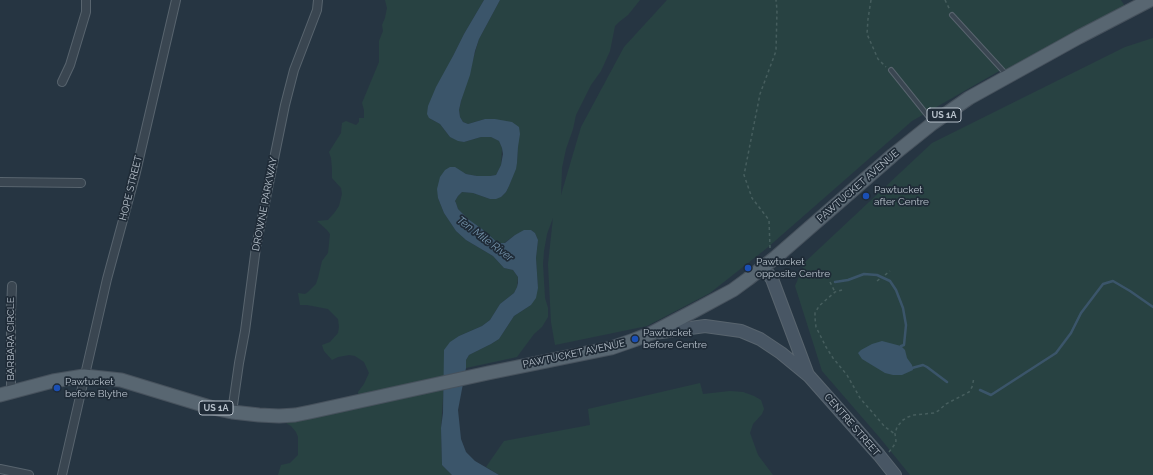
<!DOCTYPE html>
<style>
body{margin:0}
canvas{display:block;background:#263542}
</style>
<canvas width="1153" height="475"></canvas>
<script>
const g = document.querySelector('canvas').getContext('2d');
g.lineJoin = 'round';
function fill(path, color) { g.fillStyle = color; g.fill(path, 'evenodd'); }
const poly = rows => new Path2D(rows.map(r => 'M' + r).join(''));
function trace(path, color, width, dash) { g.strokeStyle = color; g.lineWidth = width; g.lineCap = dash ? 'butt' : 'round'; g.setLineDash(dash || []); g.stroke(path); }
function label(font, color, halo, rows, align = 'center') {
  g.font = font + ' Raleway,sans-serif'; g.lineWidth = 3.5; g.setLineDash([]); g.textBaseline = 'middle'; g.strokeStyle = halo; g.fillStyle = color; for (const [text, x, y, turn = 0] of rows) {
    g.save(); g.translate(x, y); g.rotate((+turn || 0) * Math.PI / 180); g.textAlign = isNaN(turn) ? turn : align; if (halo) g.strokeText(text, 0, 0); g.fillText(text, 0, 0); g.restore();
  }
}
fill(poly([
 [385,0,484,0,464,34,453,56,429,118,440,124,450,137,464,142,481,137,491,137,499,141,502,148,501,165,496,175,490,176,477,176,466,174,455,168,438,198,444,213,456,231,466,240,493,256,504,268,513,270,518,277,517,287,514,293,500,304,490,320,482,326,459,336,444,358,444,382,441,428,442,465,452,475,278,475,281,465,290,463,298,455,298,437,296,432,291,426,286,423,286,413,359,399,358,392,364,384,369,373,364,362,355,356,349,355,338,357,332,360,324,351,322,345,330,342,338,333,339,327,338,319,328,309,307,305,300,305,298,293,305,294,308,292,316,284,318,278,322,261,328,253,330,234,327,230,317,221,328,220,335,212,339,206,342,194,341,188,332,178,332,168,331,158,329,152,341,133,342,123,346,121,356,125,359,122,359,118,364,118,364,110,362,103,379,62,379,41,383,31,382,25,385,18,387,8],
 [500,0,640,0,628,15,619,22,615,26,610,51,601,71,591,85,576,115,573,129,566,149,562,168,561,195,581,127,624,47,667,0,1121,0,1126,8,1006,76,1001,70,912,121,767,248,710,293,647,326,555,345,551,322,548,264,553,218,547,234,544,251,543,264,545,298,548,308,548,317,542,327,534,334,517,357,466,368,466,360,469,355,491,344,499,339,505,330,514,316,531,305,538,288,536,258,538,240,535,233,531,230,515,235,504,243,498,243,482,229,468,219,458,209,456,203,455,201,458,196,462,192,473,193,490,199,501,197,506,192,509,186,517,163,518,147,485,119,468,124,463,122,460,117,459,110,461,101,479,39],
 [1153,38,1153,475,910,475,880,438,822,371,795,286,805,262,932,143,1125,47],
 [700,383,703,394,730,391,743,392,754,396,761,400,764,409,762,414,753,424,750,433,758,455,773,475,499,475,486,467,504,441,590,425,588,409]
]), '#284242');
fill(poly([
 [484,0,500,0,479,39,475,51,470,75,461,101,459,110,460,117,463,122,468,124,485,119,495,119,512,122,519,127,520,134,518,147,517,163,516,169,509,186,506,192,501,197,496,199,490,199,473,193,462,192,458,196,455,201,456,203,458,209,468,219,482,229,498,243,505,243,515,235,524,230,531,230,535,233,538,240,536,258,538,288,536,298,531,305,514,316,499,339,491,344,469,355,466,360,466,368,458,410,461,439,466,452,475,461,499,475,452,475,442,465,441,428,443,413,444,350,450,342,459,336,482,326,490,320,500,304,514,293,517,287,518,283,518,277,513,270,504,268,493,256,466,240,456,231,444,213,438,198,437,189,440,177,445,170,450,167,455,167,466,174,477,176,490,176,496,175,501,165,503,154,502,148,499,141,491,137,481,137,464,142,458,141,450,137,440,124,429,118,427,114,428,106,436,87,453,56,464,34],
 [882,341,901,346,905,350,907,358,912,365,913,370,902,375,893,375,885,373,862,359,858,353,861,350,872,344]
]), '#3b556a');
trace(poly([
 [835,282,848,280,864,274,877,275,890,281,896,290,903,308,906,325,904,345,901,346],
 [912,368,923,365,927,367,947,382],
 [980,390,991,395,1056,353,1071,333,1081,313,1103,284,1113,281,1130,291,1153,307]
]), '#3b556a', 2.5);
const service = poly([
 [952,15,1006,74],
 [891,70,932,121]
]);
const minor = poly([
 [62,82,70,65,86,12,86,0],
 [0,182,81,183],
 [11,391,11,312,12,286],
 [232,412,239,363,245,331,256,247,285,105,294,70,317,10,318,0],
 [0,469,29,475],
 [62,475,107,279,135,176,176,0]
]);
const secondary = poly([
 [763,267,772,279,808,375],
 [654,333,705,326,741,331,760,339,781,353,809,376,879,455,895,475]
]);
const primary = poly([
 [0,395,53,381,84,376,121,380,213,408,232,412,259,415,279,416,295,415,310,412,488,373,611,348,634,340,652,333,694,311,733,290,748,279,776,257,893,155,933,123,969,98,1079,37,1150,0]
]);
trace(service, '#58646e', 6);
trace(minor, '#58646e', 10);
trace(secondary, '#58646e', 14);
trace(primary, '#47525d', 15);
trace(poly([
 [871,0,868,19,867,34,878,59,886,67],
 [945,0,950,10],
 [770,248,769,220,752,198,744,175,760,94,776,51,777,10,776,0],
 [885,275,890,271],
 [877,281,881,278],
 [830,282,835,292],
 [842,290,835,292,819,306,815,313,815,318,816,327,826,347,833,358,847,375,860,398,885,427,895,434],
 [889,452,895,444,896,441,895,434,897,427,903,420,908,417,914,415,934,413,938,411,946,404,969,392,972,387,974,378]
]), '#465e5e', 1.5, [3, 3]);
trace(service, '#3a4651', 4);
trace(minor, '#3a4651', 8);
trace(secondary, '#485664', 12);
trace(primary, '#586671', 13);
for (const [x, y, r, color] of [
 [866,196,4,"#1a4fb4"],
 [748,268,4,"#1a4fb4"],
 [635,339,4,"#1a4fb4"],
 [57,388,4,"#1a4fb4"]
]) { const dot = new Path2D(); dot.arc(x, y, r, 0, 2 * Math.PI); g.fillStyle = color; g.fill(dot); trace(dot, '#1f2b37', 1.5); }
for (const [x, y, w] of [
 [944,115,34],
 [216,408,34]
]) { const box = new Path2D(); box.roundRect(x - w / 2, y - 7, w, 14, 3); g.fillStyle = '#1f2b37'; g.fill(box); trace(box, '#b7c1cb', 1); }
label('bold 9px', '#b7c1cb', null, [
 ["US 1A",944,115],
 ["US 1A",216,408]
]);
label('10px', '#b7c1cb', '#1f2b37', [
 ["PAWTUCKET AVENUE",858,186,-41],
 ["HOPE STREET",131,188,-76],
 ["DROWNE PARKWAY",265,204,-79],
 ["BARBARA CIRCLE",11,339,-90],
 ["PAWTUCKET AVENUE",574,354,-12],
 ["CENTRE STREET",852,425,49]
]);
label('10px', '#b7c1cb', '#1f2b37', [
 ["Pawtucket",874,190],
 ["after Centre",874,202],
 ["Pawtucket",756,262],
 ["opposite Centre",756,274],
 ["Pawtucket",643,333],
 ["before Centre",643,345],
 ["Pawtucket",65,382],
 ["before Blythe",65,394]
], 'left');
label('italic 11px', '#7796ae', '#1f2b37', [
 ["Ten Mile River",485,239,37]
]);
</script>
